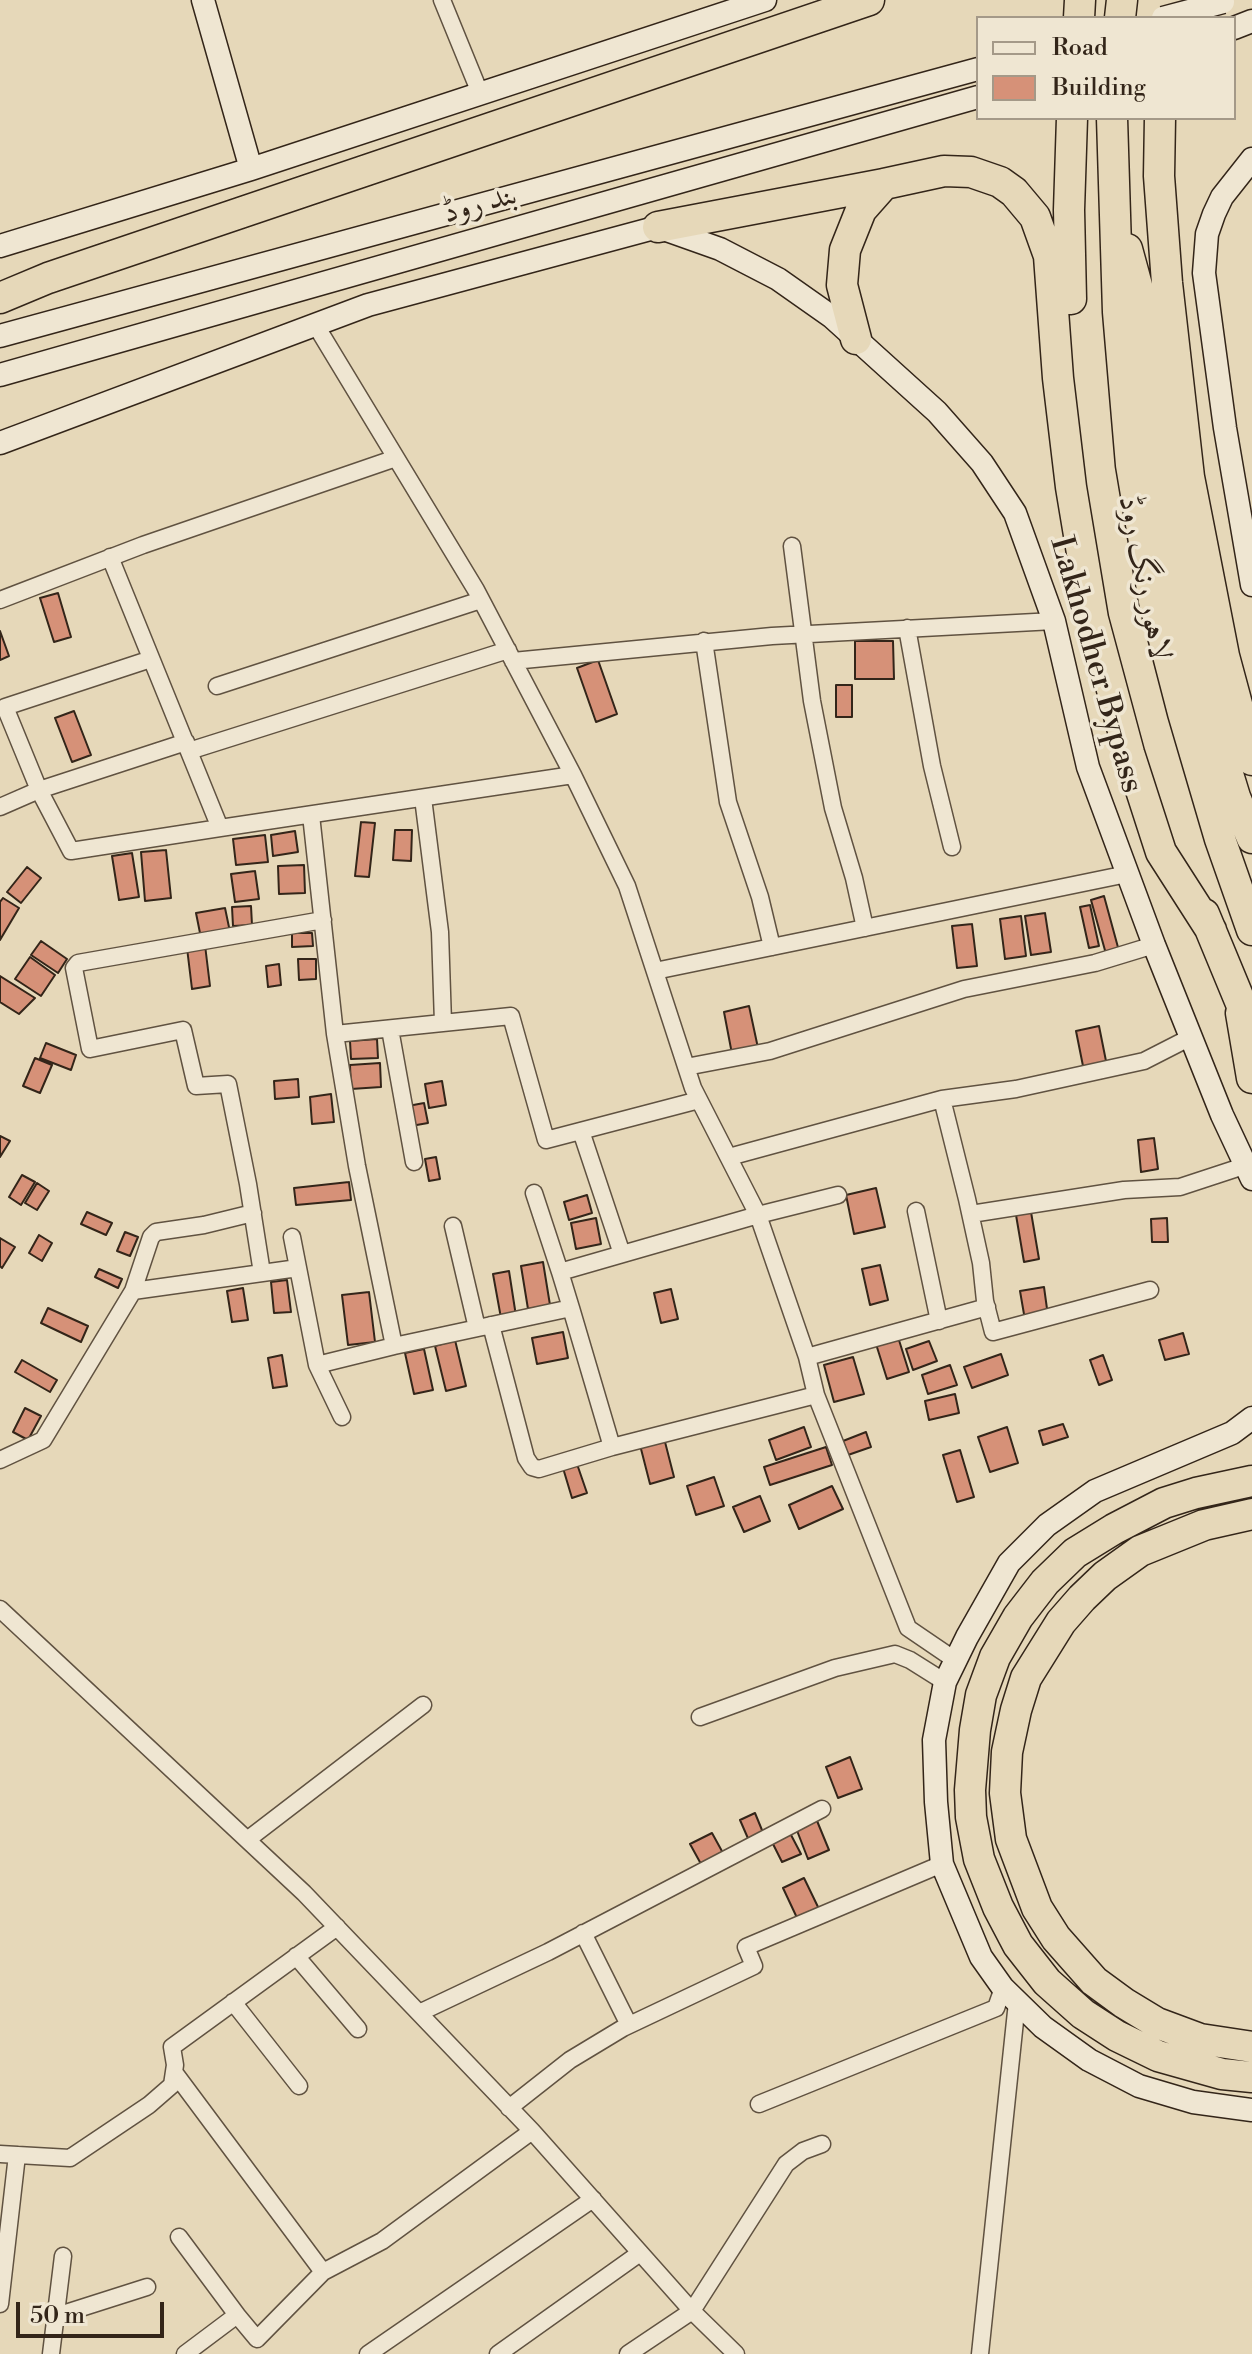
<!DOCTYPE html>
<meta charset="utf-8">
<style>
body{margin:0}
#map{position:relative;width:1252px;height:2354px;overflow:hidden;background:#e6d8b9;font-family:"Libre Bodoni",serif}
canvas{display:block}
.legend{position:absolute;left:976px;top:16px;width:260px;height:104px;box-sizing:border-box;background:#efe6d2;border:2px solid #a49988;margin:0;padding:10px 14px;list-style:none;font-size:24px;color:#332519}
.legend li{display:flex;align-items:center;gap:16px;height:40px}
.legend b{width:40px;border:2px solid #a49988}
.scale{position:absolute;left:16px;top:2302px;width:148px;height:36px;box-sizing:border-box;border:4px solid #332519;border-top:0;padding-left:10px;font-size:24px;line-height:28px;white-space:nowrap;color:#332519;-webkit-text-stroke:6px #efe6d2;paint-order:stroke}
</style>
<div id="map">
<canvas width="1252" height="2354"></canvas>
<ul class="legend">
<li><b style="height:10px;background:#efe6d2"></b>Road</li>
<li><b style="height:22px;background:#d69178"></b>Building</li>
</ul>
<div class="scale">50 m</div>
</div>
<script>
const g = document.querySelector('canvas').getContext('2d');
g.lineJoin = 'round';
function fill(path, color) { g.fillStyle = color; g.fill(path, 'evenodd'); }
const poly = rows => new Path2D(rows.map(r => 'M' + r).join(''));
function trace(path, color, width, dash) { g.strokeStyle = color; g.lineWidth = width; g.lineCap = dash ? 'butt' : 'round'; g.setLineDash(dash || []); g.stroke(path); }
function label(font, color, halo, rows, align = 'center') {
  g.font = font + ' "Libre Bodoni",Amiri,serif'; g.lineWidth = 7; g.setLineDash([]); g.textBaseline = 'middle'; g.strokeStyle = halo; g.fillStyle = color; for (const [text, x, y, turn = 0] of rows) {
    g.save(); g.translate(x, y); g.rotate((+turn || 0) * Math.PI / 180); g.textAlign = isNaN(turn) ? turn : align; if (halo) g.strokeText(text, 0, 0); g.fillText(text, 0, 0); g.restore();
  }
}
const building = poly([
 [58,593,71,637,54,642,40,598,58,593],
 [0,631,9,656,0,660,0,631],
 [855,641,893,641,894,679,855,679,855,641],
 [598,660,617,714,596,722,577,668,598,660],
 [836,685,852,685,852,717,836,717,836,685],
 [74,711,91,755,72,762,55,718,74,711],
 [361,822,375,823,369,877,355,876,361,822],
 [395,830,412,830,411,861,393,860,395,830],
 [295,831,298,852,273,856,271,835,295,831],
 [265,835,268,862,236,865,233,839,265,835],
 [166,850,171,898,145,901,141,852,166,850],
 [132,853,139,897,119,900,112,856,132,853],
 [304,865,305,893,279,894,278,866,304,865],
 [27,867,41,878,21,903,7,892,27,867],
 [255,871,259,899,235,902,231,874,255,871],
 [1104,896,1119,951,1106,954,1091,900,1104,896],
 [3,898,19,908,0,940,0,902,3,898],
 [1090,905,1099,946,1089,948,1080,907,1090,905],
 [251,906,252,925,233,926,232,907,251,906],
 [225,908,230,932,201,938,196,913,225,908],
 [1045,913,1051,952,1031,955,1025,916,1045,913],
 [1021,916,1026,956,1005,959,1000,919,1021,916],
 [972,924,977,966,957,968,952,926,972,924],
 [292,933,312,933,313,946,292,947,292,933],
 [41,941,67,959,58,973,31,955,41,941],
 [205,945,210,986,192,989,187,948,205,945],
 [30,957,55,975,41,996,15,979,30,957],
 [298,959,316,959,316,979,299,980,298,959],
 [279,964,281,985,268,987,266,966,279,964],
 [0,976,35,998,19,1014,0,1002,0,976],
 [749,1006,758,1048,732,1054,724,1012,749,1006],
 [1099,1026,1107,1066,1084,1071,1076,1031,1099,1026],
 [377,1039,378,1058,351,1059,350,1041,377,1039],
 [46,1043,76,1055,71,1070,40,1058,46,1043],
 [35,1058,52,1065,40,1093,23,1086,35,1058],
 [380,1063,381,1087,351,1089,350,1065,380,1063],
 [298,1079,299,1097,275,1099,274,1081,298,1079],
 [442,1081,446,1105,429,1108,425,1084,442,1081],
 [331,1094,334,1122,312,1124,310,1097,331,1094],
 [424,1103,428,1123,411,1126,408,1106,424,1103],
 [0,1136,10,1141,0,1157,0,1136],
 [1154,1138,1158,1169,1141,1172,1138,1140,1154,1138],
 [436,1157,440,1179,429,1181,425,1159,436,1157],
 [22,1175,35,1182,21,1205,9,1197,22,1175],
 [349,1182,351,1200,296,1205,294,1188,349,1182],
 [37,1183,49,1191,37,1210,25,1203,37,1183],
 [876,1188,885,1227,854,1234,846,1195,876,1188],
 [587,1195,592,1213,569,1220,564,1202,587,1195],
 [87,1212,112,1223,106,1235,81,1224,87,1212],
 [1031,1212,1039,1259,1024,1262,1016,1215,1031,1212],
 [596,1218,601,1244,576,1249,571,1223,596,1218],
 [1167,1218,1168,1242,1152,1242,1151,1219,1167,1218],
 [125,1232,138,1237,130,1256,117,1251,125,1232],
 [39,1235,52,1243,42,1261,29,1253,39,1235],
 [0,1238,15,1247,2,1268,0,1266,0,1238],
 [543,1262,550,1305,528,1309,521,1266,543,1262],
 [880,1265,888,1300,870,1305,862,1269,880,1265],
 [99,1269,122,1279,118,1288,95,1277,99,1269],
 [509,1271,516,1316,501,1318,493,1274,509,1271],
 [287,1280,291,1312,274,1313,271,1282,287,1280],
 [1044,1287,1048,1316,1025,1320,1020,1291,1044,1287],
 [243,1288,248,1320,232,1322,227,1291,243,1288],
 [671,1289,678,1319,661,1323,654,1293,671,1289],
 [369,1292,375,1342,348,1345,342,1295,369,1292],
 [48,1308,88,1326,81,1342,41,1323,48,1308],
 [563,1332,568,1358,537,1364,532,1338,563,1332],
 [1183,1333,1189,1354,1165,1360,1159,1340,1183,1333],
 [898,1337,909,1372,887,1379,876,1344,898,1337],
 [455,1340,466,1386,446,1391,435,1346,455,1340],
 [929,1341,937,1361,913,1370,906,1349,929,1341],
 [424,1349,433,1390,414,1394,405,1353,424,1349],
 [1001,1354,1008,1375,972,1388,964,1367,1001,1354],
 [282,1355,287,1386,273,1388,268,1358,282,1355],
 [1103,1355,1112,1380,1099,1385,1090,1360,1103,1355],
 [853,1357,864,1394,834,1402,824,1365,853,1357],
 [22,1360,57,1380,50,1392,15,1372,22,1360],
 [950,1365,957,1385,928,1394,922,1375,950,1365],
 [955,1394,959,1413,929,1420,925,1401,955,1394],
 [25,1408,41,1416,28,1440,13,1432,25,1408],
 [1063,1424,1068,1437,1043,1445,1039,1431,1063,1424],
 [804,1427,811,1447,776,1460,769,1440,804,1427],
 [1007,1427,1018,1463,990,1472,978,1437,1007,1427],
 [866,1432,871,1447,848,1455,843,1441,866,1432],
 [664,1438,674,1477,650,1484,640,1445,664,1438],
 [826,1447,832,1465,770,1485,764,1467,826,1447],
 [960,1450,974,1497,957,1502,943,1455,960,1450],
 [577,1464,587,1493,572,1498,563,1468,577,1464],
 [714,1477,724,1506,696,1515,687,1486,714,1477],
 [832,1486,843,1509,799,1529,789,1505,832,1486],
 [760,1496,770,1521,744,1532,733,1507,760,1496],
 [850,1757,862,1789,838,1798,826,1767,850,1757],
 [755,1813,764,1835,750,1843,740,1820,755,1813],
 [815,1816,829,1850,808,1859,796,1828,815,1816],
 [712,1833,723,1853,701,1864,690,1844,712,1833],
 [790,1833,801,1854,782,1862,772,1842,790,1833],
 [804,1878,819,1909,798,1920,783,1888,804,1878]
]);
fill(building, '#d69178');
trace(building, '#332519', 2);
const street = poly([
 [442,0,480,93],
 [315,324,476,590,573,775,627,886,693,1088,758,1215,807,1357,816,1395,908,1628,955,1660],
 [792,546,812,701,823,757,833,808,854,878,865,928],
 [110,557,220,828,573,775],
 [0,600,143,545,396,458],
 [907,628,932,766,952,847],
 [704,641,728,802,760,897,772,947],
 [151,659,5,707,39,790,71,851,220,828],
 [513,661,772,636,1054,621],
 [217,686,481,600],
 [189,751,508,650],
 [423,798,440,932,443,1023],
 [0,807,39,790,186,742],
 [311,815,335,1034,511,1016,546,1140,699,1100],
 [655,971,1127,874],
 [390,1029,414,1162],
 [335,1034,357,1166,394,1346,571,1308,560,1272,758,1215,838,1195],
 [686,1067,770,1051,964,989,1095,963,1154,945],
 [581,1131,622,1254],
 [729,1157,942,1099],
 [534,1193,560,1272],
 [916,1211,939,1321],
 [971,1214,1124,1190,1180,1187,1247,1165],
 [453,1226,477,1328],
 [292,1237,317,1365],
 [262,1273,248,1184,228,1084,196,1086,183,1030,90,1049,74,968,78,963,323,920],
 [1150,1290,993,1332,985,1301,981,1263,967,1199,942,1099,1016,1089,1144,1061,1191,1037],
 [133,1291,151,1237,156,1232,204,1225,253,1213],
 [571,1308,612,1447],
 [491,1325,526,1458,532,1467,539,1469,612,1447,816,1395],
 [807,1357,987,1307],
 [342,1417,317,1365,394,1346],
 [0,1460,43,1440,133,1291,298,1268],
 [0,1609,304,1893,532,2131,692,2311,736,2354],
 [700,1717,835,1668,895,1654,910,1660,945,1682],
 [247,1840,423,1705],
 [583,1933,629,2025],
 [296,1956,358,2029],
 [233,2002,299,2086],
 [419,2013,548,1952,822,1809],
 [174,2072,323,2272],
 [759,2104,996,2008,1003,1988],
 [509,2108,570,2060,623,2028,754,1966,746,1947,942,1864],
 [0,2154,70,2158,149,2105,172,2085,175,2065,172,2047,337,1927],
 [179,2237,237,2315],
 [0,2304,17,2155],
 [56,2316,147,2287],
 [51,2354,63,2256],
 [185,2354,237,2315,257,2339,323,2272,382,2241,532,2131],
 [368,2354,593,2199],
 [498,2354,640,2253],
 [628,2354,692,2311,786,2164,803,2151,822,2144],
 [980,2354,1017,2002]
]);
const secondary = poly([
 [203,0,251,169],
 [1234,28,1252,21],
 [1252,159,1222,197,1214,214,1207,234,1204,273,1225,428,1252,585],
 [0,246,251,169,765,0],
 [0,336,978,69],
 [0,375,978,97],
 [0,443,368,305,658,227,720,249,778,279,832,317,937,412,982,463,1015,513,1054,621,1088,767,1154,945,1222,1115,1252,1179],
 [1252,1418,1232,1433,1095,1491,1047,1525,1009,1563,967,1637,945,1682,934,1740,936,1802,942,1864,981,1957,1003,1988,1043,2027,1089,2060,1139,2086,1193,2102,1252,2110]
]);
const highway = poly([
 [1079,18,1080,0],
 [1120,18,1122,0],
 [1112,118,1118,312,1131,465,1154,601,1183,713,1220,839,1252,930],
 [1160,118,1159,176,1167,283,1189,477,1224,656,1252,760],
 [658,227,884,184],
 [1127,249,1139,293,1159,475,1188,627,1205,699,1235,797,1252,838],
 [0,298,48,278,869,0],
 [1071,299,1069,210,1072,118],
 [856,339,842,285,845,250,861,210,884,184,944,171,971,172,1000,182,1014,192,1035,217,1049,256,1058,378,1071,487,1093,619,1129,753,1161,852,1211,930],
 [1204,914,1252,1030],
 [1241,1013,1252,1078],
 [1252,1481,1196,1493,1164,1503,1114,1529,1075,1553,1045,1582,1018,1617,995,1657,981,1695,975,1730,970,1790,971,1817,979,1859,998,1907,1018,1945,1047,1982,1083,2014,1117,2036,1158,2056,1222,2074,1252,2077],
 [1252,1514,1204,1525,1140,1551,1105,1576,1082,1598,1061,1622,1026,1678,1016,1710,1007,1752,1005,1793,1011,1839,1037,1908,1056,1938,1094,1981,1124,2003,1157,2023,1200,2039,1252,2047]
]);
trace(street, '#605241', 19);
trace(secondary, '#332519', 25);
trace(highway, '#332519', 33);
trace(street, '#efe6d2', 16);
trace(secondary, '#efe6d2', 22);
trace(highway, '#e6d8b9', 30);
const secondaryBridge = poly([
 [1163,18,1223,2]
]);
trace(secondaryBridge, '#332519', 25, []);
trace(secondaryBridge, '#efe6d2', 22);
label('32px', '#332519', '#efe6d2', [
 ["بند روڈ",480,205,-16],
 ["لاہور رنگ روڈ",1143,578,79],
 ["Lakhodher Bypass",1095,665,74]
]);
</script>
